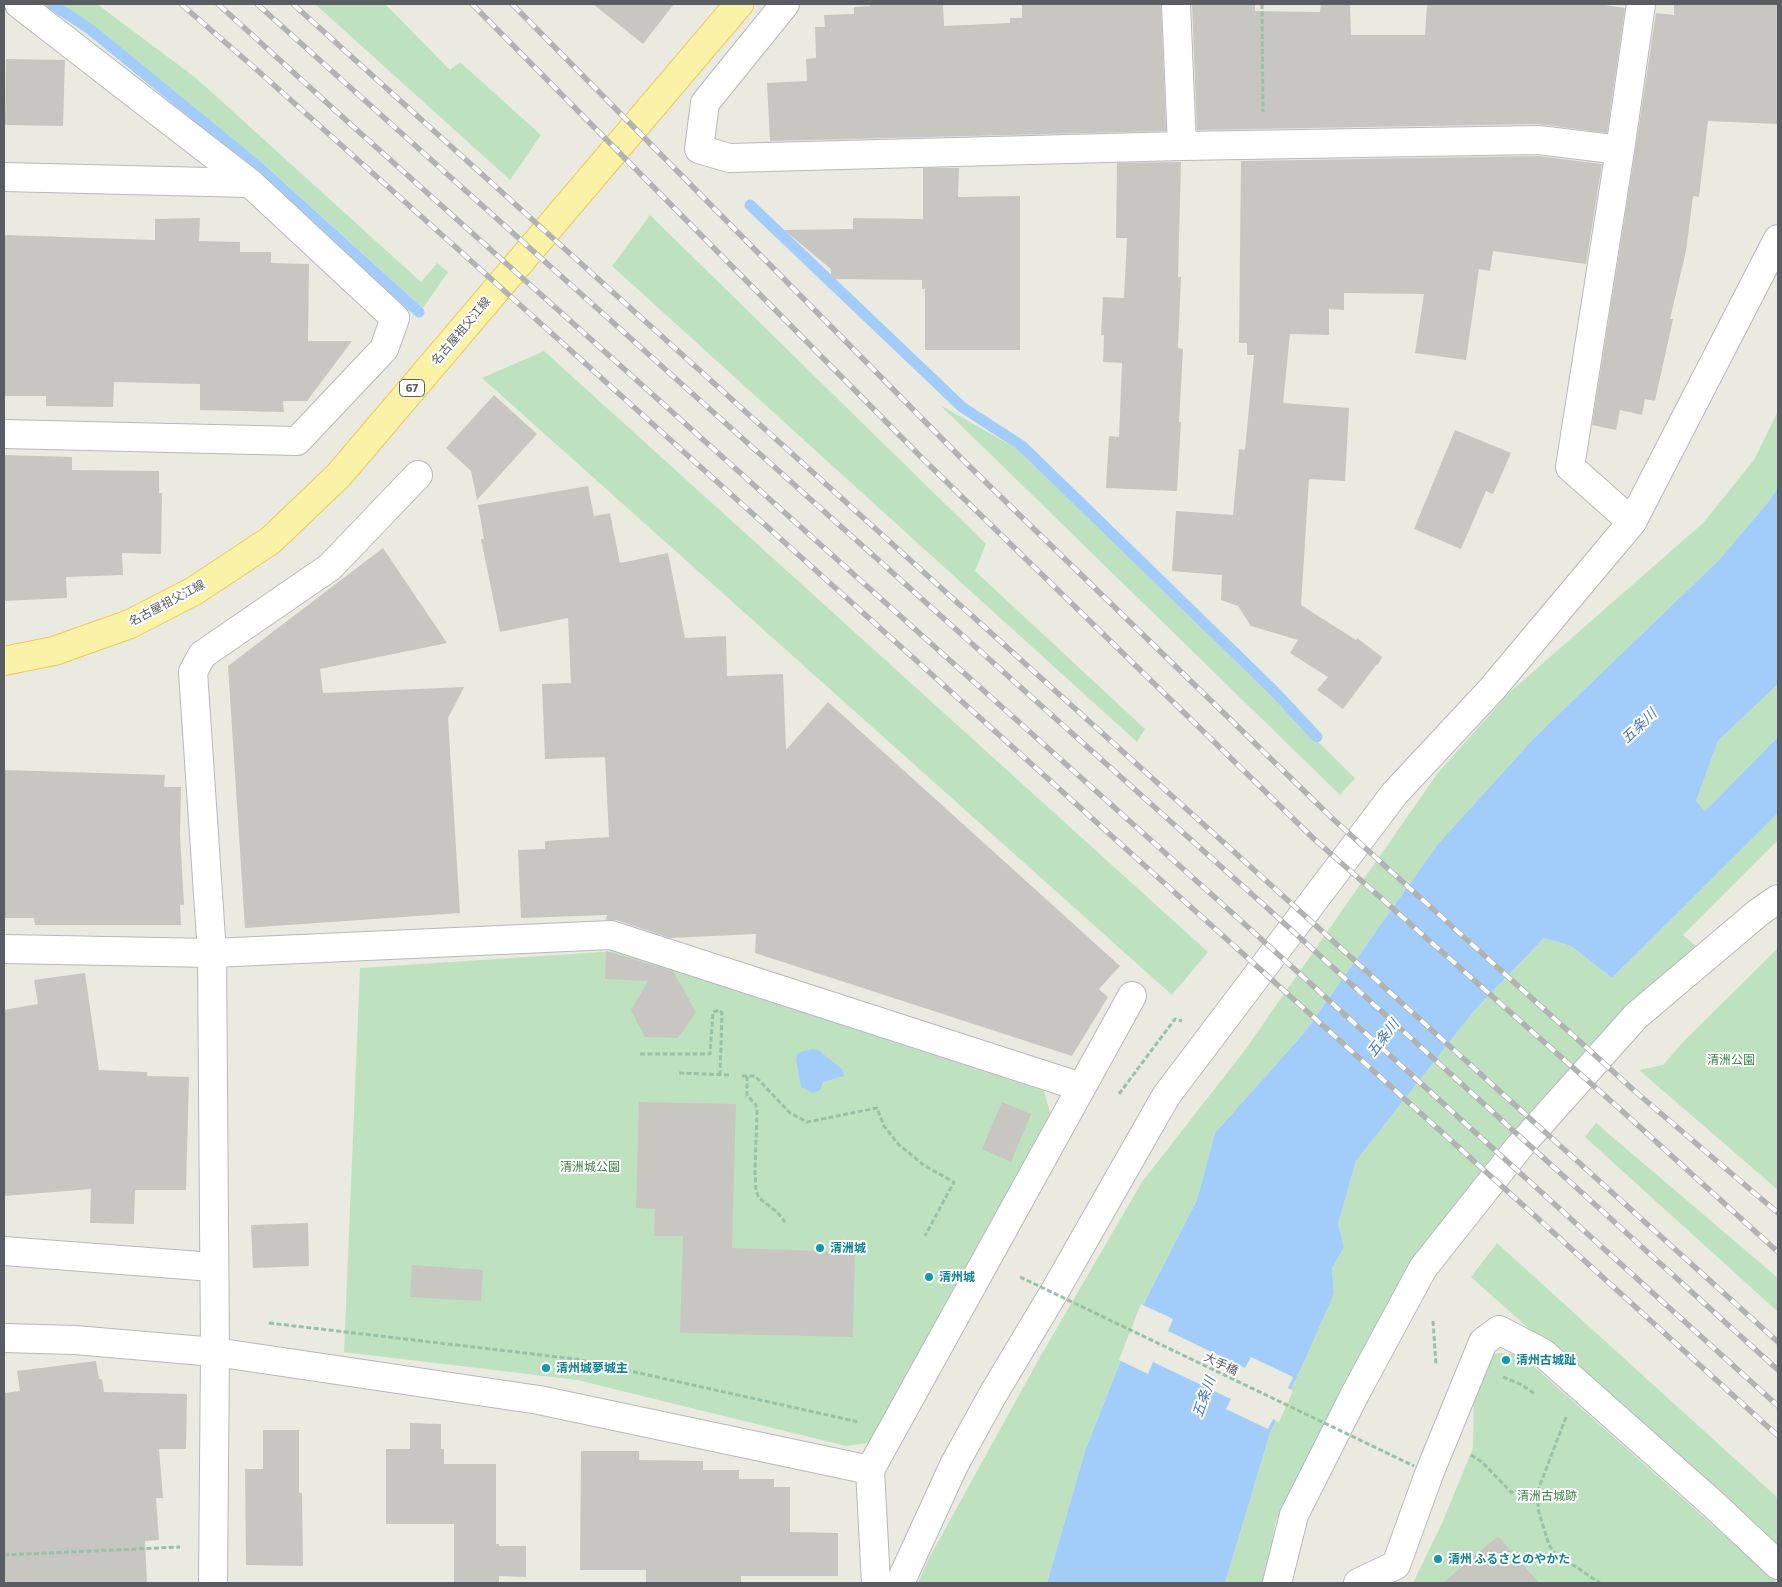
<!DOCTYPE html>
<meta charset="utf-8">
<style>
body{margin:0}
#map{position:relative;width:1782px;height:1587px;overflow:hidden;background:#ebeae0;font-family:Commissioner,sans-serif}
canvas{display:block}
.frame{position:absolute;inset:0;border:5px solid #595c61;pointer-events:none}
</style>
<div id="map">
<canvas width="1782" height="1587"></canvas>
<div class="frame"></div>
</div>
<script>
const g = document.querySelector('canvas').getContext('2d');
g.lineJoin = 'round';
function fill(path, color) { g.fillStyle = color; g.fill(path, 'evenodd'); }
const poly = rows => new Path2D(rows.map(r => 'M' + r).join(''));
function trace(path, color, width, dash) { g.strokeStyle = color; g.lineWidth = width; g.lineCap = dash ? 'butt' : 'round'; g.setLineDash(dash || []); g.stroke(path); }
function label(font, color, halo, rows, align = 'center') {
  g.font = font + ' Commissioner,"Noto Sans JP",sans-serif'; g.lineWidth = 4; g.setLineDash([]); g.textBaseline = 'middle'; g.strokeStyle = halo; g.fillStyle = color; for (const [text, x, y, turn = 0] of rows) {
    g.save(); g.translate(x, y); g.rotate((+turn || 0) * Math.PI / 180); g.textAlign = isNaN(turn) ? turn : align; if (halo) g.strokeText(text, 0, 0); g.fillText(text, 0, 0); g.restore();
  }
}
fill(poly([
 [62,4,97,4,196,78,421,282,437,263,448,272,423,308,265,165],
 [315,4,385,4,450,70,460,62,541,135,510,180],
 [650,215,986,544,975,571,1145,729,1137,742,612,266],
 [544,351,1208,952,1172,995,482,378],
 [940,405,1019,450,1355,778,1340,795],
 [1778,411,1778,487,1769,501,1720,559,1536,736,1438,844,1304,1033,1215,1133,1197,1200,1142,1307,1085,1451,1047,1583,918,1583,928,1560,1040,1357,1142,1182,1245,1050,1437,774,1510,692,1703,523,1754,460],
 [1778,684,1778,737,1705,811,1696,801,1718,741],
 [1778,813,1778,840,1683,935,1697,947,1610,1034,1468,1187,1413,1261,1276,1521,1264,1583,1225,1583,1270,1433,1305,1360,1334,1294,1332,1269,1344,1247,1338,1224,1356,1161,1473,1012,1544,938,1571,946,1612,978],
 [1778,948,1778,1190,1639,1070,1663,1065,1684,1041],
 [616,951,1044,1091,1050,1113,875,1442,846,1446,577,1380,344,1352,360,968],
 [1596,1123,1778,1278,1778,1312,1585,1137],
 [1497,1243,1778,1498,1778,1551,1471,1277],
 [1500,1353,1521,1355,1778,1583,1413,1583,1443,1521,1473,1448,1474,1387,1484,1355]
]), '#bee2c0');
fill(poly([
 [1778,487,1778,684,1718,741,1696,801,1705,811,1778,737,1778,813,1612,978,1571,946,1544,938,1473,1012,1356,1161,1338,1224,1344,1247,1332,1269,1334,1294,1305,1360,1270,1433,1225,1583,1047,1583,1085,1451,1142,1307,1197,1200,1215,1133,1304,1033,1438,844,1536,736,1720,559,1769,501],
 [813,1049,818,1050,842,1069,844,1076,823,1082,820,1090,812,1093,801,1087,796,1059,797,1054,803,1051]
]), '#a2cdfa');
fill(poly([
 [1141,1304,1173,1319,1168,1331,1245,1368,1251,1357,1293,1377,1288,1388,1293,1391,1279,1422,1273,1419,1268,1429,1226,1409,1231,1399,1153,1362,1148,1374,1119,1360]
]), '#ebeae0');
trace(poly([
 [52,4,91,30,261,169,419,312],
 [750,205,962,407,1022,446,1275,692,1317,737]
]), '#a2cdfa', 11);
fill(poly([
 [593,4,674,4,643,44],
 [870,4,943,4,944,26,1010,23,1010,18,1022,18,1022,4,1161,4,1166,131,770,141,767,83,807,81,806,59,816,58,815,27,825,27,824,15,854,14,854,7,870,6],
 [1192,4,1255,4,1255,11,1320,12,1321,4,1350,4,1351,35,1425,35,1427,4,1598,4,1625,8,1607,133,1539,124,1197,130],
 [1674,4,1778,4,1778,124,1708,121,1699,197,1693,196,1686,251,1670,319,1673,319,1655,401,1645,399,1642,415,1620,410,1616,430,1592,425,1635,152,1656,13,1674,15],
 [6,59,65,60,63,126,5,125],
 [1538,156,1602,164,1586,264,1493,251,1490,271,1479,269,1466,360,1415,353,1424,294,1344,293,1344,310,1329,309,1329,335,1290,334,1283,403,1349,408,1345,481,1309,479,1301,605,1356,640,1357,638,1382,657,1378,665,1377,664,1343,709,1317,690,1328,677,1290,653,1298,640,1251,626,1238,606,1221,600,1222,575,1172,571,1176,511,1233,515,1239,449,1245,450,1254,355,1247,355,1247,343,1239,343,1241,161],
 [1181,162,1178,277,1181,277,1178,348,1183,349,1179,422,1181,422,1177,491,1106,488,1109,436,1119,437,1122,363,1103,362,1104,335,1101,335,1103,297,1124,298,1127,238,1116,238,1117,163],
 [923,168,959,168,958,197,1020,196,1020,350,925,350,925,289,922,289,922,280,831,279,831,269,784,230,853,229,853,218,923,219],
 [200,218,199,241,240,242,240,252,271,252,271,263,309,264,308,341,352,341,307,401,283,401,284,412,200,410,200,384,114,382,113,407,46,406,46,396,4,396,4,235,155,240,155,219],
 [494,395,537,434,477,500,471,471,446,448],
 [1455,430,1511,453,1493,494,1486,491,1461,549,1414,529],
 [5,455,72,457,72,470,159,471,159,493,162,493,161,554,122,553,123,575,66,577,67,598,4,601],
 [588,486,594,516,610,513,620,563,668,553,685,638,726,636,727,676,783,674,786,750,828,702,1120,966,1099,989,1108,997,1072,1056,755,953,756,934,670,938,616,920,606,920,607,915,521,918,518,850,545,849,545,841,609,837,605,757,545,759,542,684,571,683,568,618,500,632,481,539,484,539,478,505],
 [383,548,447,643,320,669,323,693,464,687,448,718,460,913,245,928,228,666],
 [4,770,165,775,164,787,181,787,180,835,184,905,180,905,181,925,35,925,34,918,5,918],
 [606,951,673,971,696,1012,678,1038,645,1037,631,1010,648,981,605,979],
 [85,973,99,1070,147,1072,147,1076,189,1077,186,1190,135,1190,134,1224,90,1223,91,1189,4,1196,4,1010,38,1004,34,980],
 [639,1102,736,1104,732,1248,855,1252,853,1337,680,1333,683,1236,654,1236,655,1209,636,1208],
 [1002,1102,1031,1114,1011,1162,982,1149],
 [308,1223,309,1266,253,1268,251,1225],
 [412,1265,483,1270,481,1301,410,1297],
 [96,1361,99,1379,102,1379,104,1392,187,1394,186,1449,159,1449,163,1498,156,1498,159,1540,145,1541,147,1583,4,1583,4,1393,20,1391,17,1371],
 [410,1423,441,1424,441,1449,444,1449,444,1464,496,1464,496,1544,499,1544,499,1546,526,1546,526,1577,499,1576,499,1583,454,1583,454,1524,386,1524,386,1449,410,1449],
 [263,1430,299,1430,299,1493,302,1493,303,1566,246,1565,245,1469,263,1469],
 [581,1451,639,1451,639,1460,703,1461,703,1470,739,1470,739,1479,774,1479,774,1487,790,1487,790,1532,838,1533,838,1576,741,1576,741,1583,646,1583,646,1570,580,1570],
 [1498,1536,1539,1583,1443,1583]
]), '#c8c6c0');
const minor = poly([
 [785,4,705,103,699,149,729,158,1182,146,1539,140,1620,150],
 [1176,4,1182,146],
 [4,177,250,183],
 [4,434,297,441,384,349,395,318,250,183,19,4],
 [1632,522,1570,467,1620,150,1641,4],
 [4,949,212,953,611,935,1081,1087],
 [4,1251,213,1267],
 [4,1338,75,1340,215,1352,539,1400,870,1470],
 [213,1583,215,1352,212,953,193,672,202,655,330,567,418,475],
 [876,1583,870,1470,1132,996],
 [1277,1583,1294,1515,1355,1394,1423,1268,1519,1147,1636,1016,1759,912,1778,899],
 [1358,1583,1396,1565,1429,1474,1483,1342,1499,1330,1543,1353,1713,1504,1778,1565]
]);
const tertiary = poly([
 [900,1583,954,1465,992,1396,1056,1289,1166,1096,1395,793,1492,689,1632,522,1778,239]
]);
const primary = poly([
 [4,661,54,651,130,624,194,591,271,540,339,475,739,4]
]);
trace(minor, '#b6b8bc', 30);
trace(tertiary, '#b6b8bc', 30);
trace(primary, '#e8cb5c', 30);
trace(poly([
 [1262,4,1263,112],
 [640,1054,710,1054,713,1012,719,1010,722,1013,720,1075],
 [679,1073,729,1075],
 [742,1076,755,1076,790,1113,807,1122,877,1108,884,1126,898,1144,925,1166,954,1182,925,1236],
 [747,1076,747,1095,756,1105,757,1112,755,1171,756,1191,759,1198,777,1212,785,1222],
 [1119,1094,1175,1019,1182,1021],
 [1433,1321,1436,1365],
 [269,1323,576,1359,859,1422],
 [1503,1377,1520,1384,1535,1394],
 [1566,1417,1538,1490,1538,1509,1549,1545,1555,1553,1600,1583],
 [1471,1455,1482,1462,1511,1492,1523,1496,1538,1497],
 [4,1555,180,1547]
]), '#98c2a7', 3, [5, 2.5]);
trace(minor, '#fff', 28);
trace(tertiary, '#fff', 28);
trace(primary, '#faf2a7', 28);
const rail = poly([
 [181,4,257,70,451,243,1534,1215,1778,1436],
 [218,4,348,122,1239,919,1778,1406],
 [257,4,1255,897,1778,1370],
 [293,4,1778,1342],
 [472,4,922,458,1313,838,1621,1110,1778,1252],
 [512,4,967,464,1333,819,1638,1094,1778,1213]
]);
trace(rail, '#b1b2b2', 5.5);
trace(rail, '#fff', 4, [11]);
trace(poly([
 [1020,1277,1414,1466]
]), '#98c2a7', 3, [5, 2.5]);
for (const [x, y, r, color] of [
 [820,1248,5,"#0f9aa8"],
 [929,1277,5,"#0f9aa8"],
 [1506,1360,5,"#0f9aa8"],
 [546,1368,5,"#0f9aa8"],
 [1438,1559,5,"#0f9aa8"]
]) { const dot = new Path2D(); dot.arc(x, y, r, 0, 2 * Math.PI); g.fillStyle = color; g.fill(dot); trace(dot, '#fff', 2); }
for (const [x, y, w] of [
 [412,388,25]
]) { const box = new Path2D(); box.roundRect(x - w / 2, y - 8.5, w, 17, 4); g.fillStyle = '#fff'; g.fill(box); trace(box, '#595c61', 1); }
label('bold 11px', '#595c61', null, [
 ["67",412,388]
]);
label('12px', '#595c61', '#fff', [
 ["名古屋祖父江線",461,331,-50],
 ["名古屋祖父江線",167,603,-28],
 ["大手橋",1221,1364,26]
]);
label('12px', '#398041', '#fff', [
 ["清洲公園",1731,1060],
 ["清洲城公園",590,1167],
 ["清洲古城跡",1547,1496]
]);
label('bold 12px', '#0d838f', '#fff', [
 ["清洲城",830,1248],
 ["清州城",939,1277],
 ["清州古城趾",1516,1360],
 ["清州城夢城主",556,1368],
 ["清州 ふるさとのやかた",1448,1559]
], 'left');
label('italic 14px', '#4777bb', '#fff', [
 ["五条川",1639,726,-44],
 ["五条川",1383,1038,-53],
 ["五条川",1204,1397,-71]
]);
</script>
